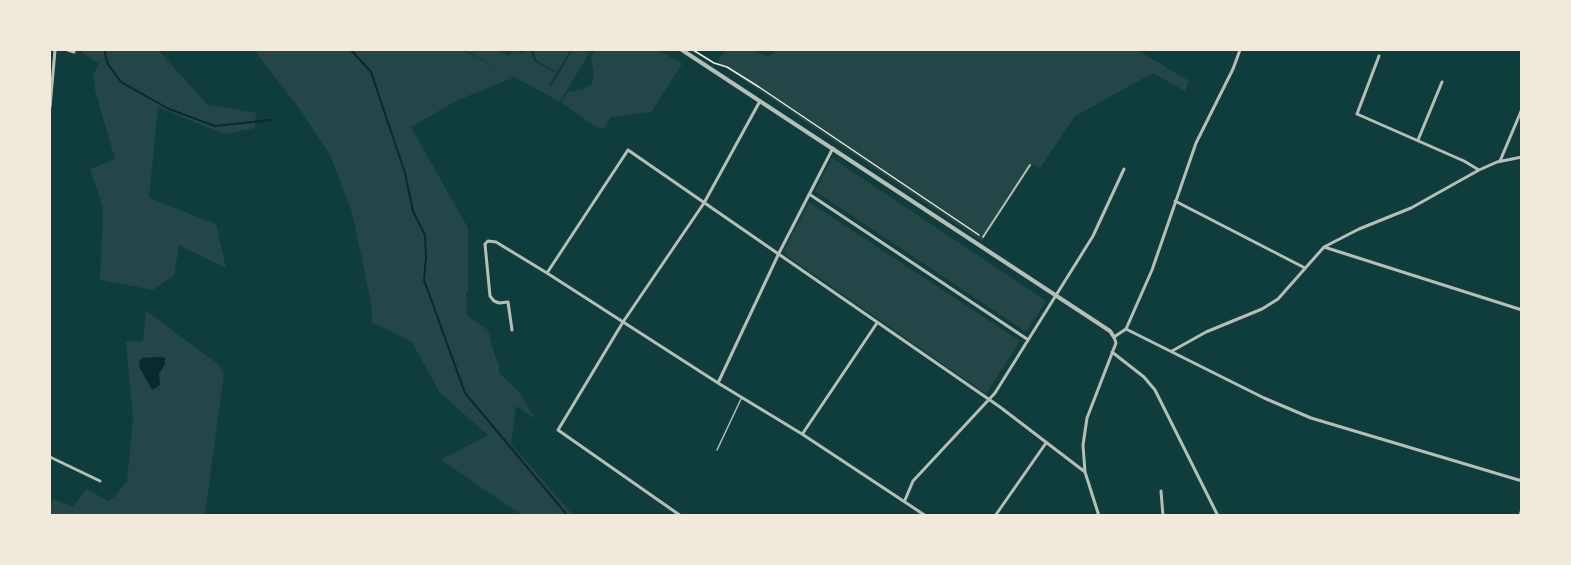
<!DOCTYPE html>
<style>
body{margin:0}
#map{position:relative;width:1571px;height:565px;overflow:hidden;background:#0f3d3e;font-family:Ubuntu,sans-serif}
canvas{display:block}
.frame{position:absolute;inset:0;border:51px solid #f1e9da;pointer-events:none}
</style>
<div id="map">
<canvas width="1571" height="565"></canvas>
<div class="frame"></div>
</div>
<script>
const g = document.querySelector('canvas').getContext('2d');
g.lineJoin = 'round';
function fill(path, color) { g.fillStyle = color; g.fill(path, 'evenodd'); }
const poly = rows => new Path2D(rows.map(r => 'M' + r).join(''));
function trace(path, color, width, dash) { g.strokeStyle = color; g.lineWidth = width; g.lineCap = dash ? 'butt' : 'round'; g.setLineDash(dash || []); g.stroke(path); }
fill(poly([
 [79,50,158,50,208,105,256,113,255,128,224,134,158,107,149,198,216,224,226,268,179,245,174,275,153,290,100,280,103,208,90,169,115,159,95,90,93,75,99,64],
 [254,50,462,50,515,77,456,101,411,127,468,228,468,293,466,294,467,315,488,330,496,359,499,364,499,373,518,391,536,419,516,406,511,444,573,515,522,515,441,460,488,435,440,393,412,342,372,322,371,303,352,212,330,155,299,108],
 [465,50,498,50,509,56,514,50,523,54,526,50,530,50,534,61,556,73,549,86,550,88,573,50,583,50,589,53,560,102],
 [533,50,570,50,557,72,536,60],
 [595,50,659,50,682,64,651,112,611,117,604,128,599,129,561,102,568,92,585,89,592,84,594,75,591,56],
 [726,50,754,50,768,57,777,50,1137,50,1189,81,1185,91,1153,73,1075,116,1040,168,1033,164,982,241,717,62],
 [832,158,1046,301,1026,332,815,191],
 [809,202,1020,341,986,394,786,255,784,250],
 [146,311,218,364,224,373,205,515,50,515,50,506,53,499,73,507,86,489,109,501,116,495,127,481,133,419,126,342,143,341]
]), '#244646');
fill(poly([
 [159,357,165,358,165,364,159,374,160,385,152,390,140,368,139,362,142,358]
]), '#0a2a2b');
trace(poly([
 [104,50,108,64,121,82,169,109,215,126,271,120],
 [351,50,371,72,405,173,413,211,425,235,426,258,424,280,465,393,568,516]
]), '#0a2a2b', 2);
trace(poly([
 [693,50,714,63,727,67,759,87,979,235]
]), '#f1e9da', 1.5);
trace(poly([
 [717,450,741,399]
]), '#b8beb3', 1.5);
trace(poly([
 [983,237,1030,165]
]), '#b8beb3', 2);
trace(poly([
 [68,50,74,52],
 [1379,56,1357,114,1464,161,1479,170],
 [50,107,55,50],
 [1418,140,1442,82],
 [1500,161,1522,109],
 [809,194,1027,339],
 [1175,201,1305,268],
 [1324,247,1522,310],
 [547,273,628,150,1000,407,1085,472],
 [1126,329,1264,398,1311,418,1522,481],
 [512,330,508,302,499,303,494,301,490,296,485,244,488,241,496,242,547,273,718,383,802,434,926,516],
 [1172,351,1206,332,1262,309,1278,299,1324,247,1359,229,1411,208,1479,170,1497,162,1522,157],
 [1112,352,1144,377,1155,390,1218,516],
 [718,383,779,253,833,148],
 [803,433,877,323],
 [50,457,100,481],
 [1161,491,1163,516],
 [905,500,913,481,995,393,1093,236,1124,169],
 [681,516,558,430,623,322,704,203,760,101],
 [995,516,1046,443],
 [1099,516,1085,472,1083,445,1087,418,1116,343,1114,337,1126,329,1152,270,1196,143,1233,69,1240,50],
 [1520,516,1522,509]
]), '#b8beb3', 3);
trace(poly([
 [682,50,1110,331,1114,337]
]), '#b8beb3', 4);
</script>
